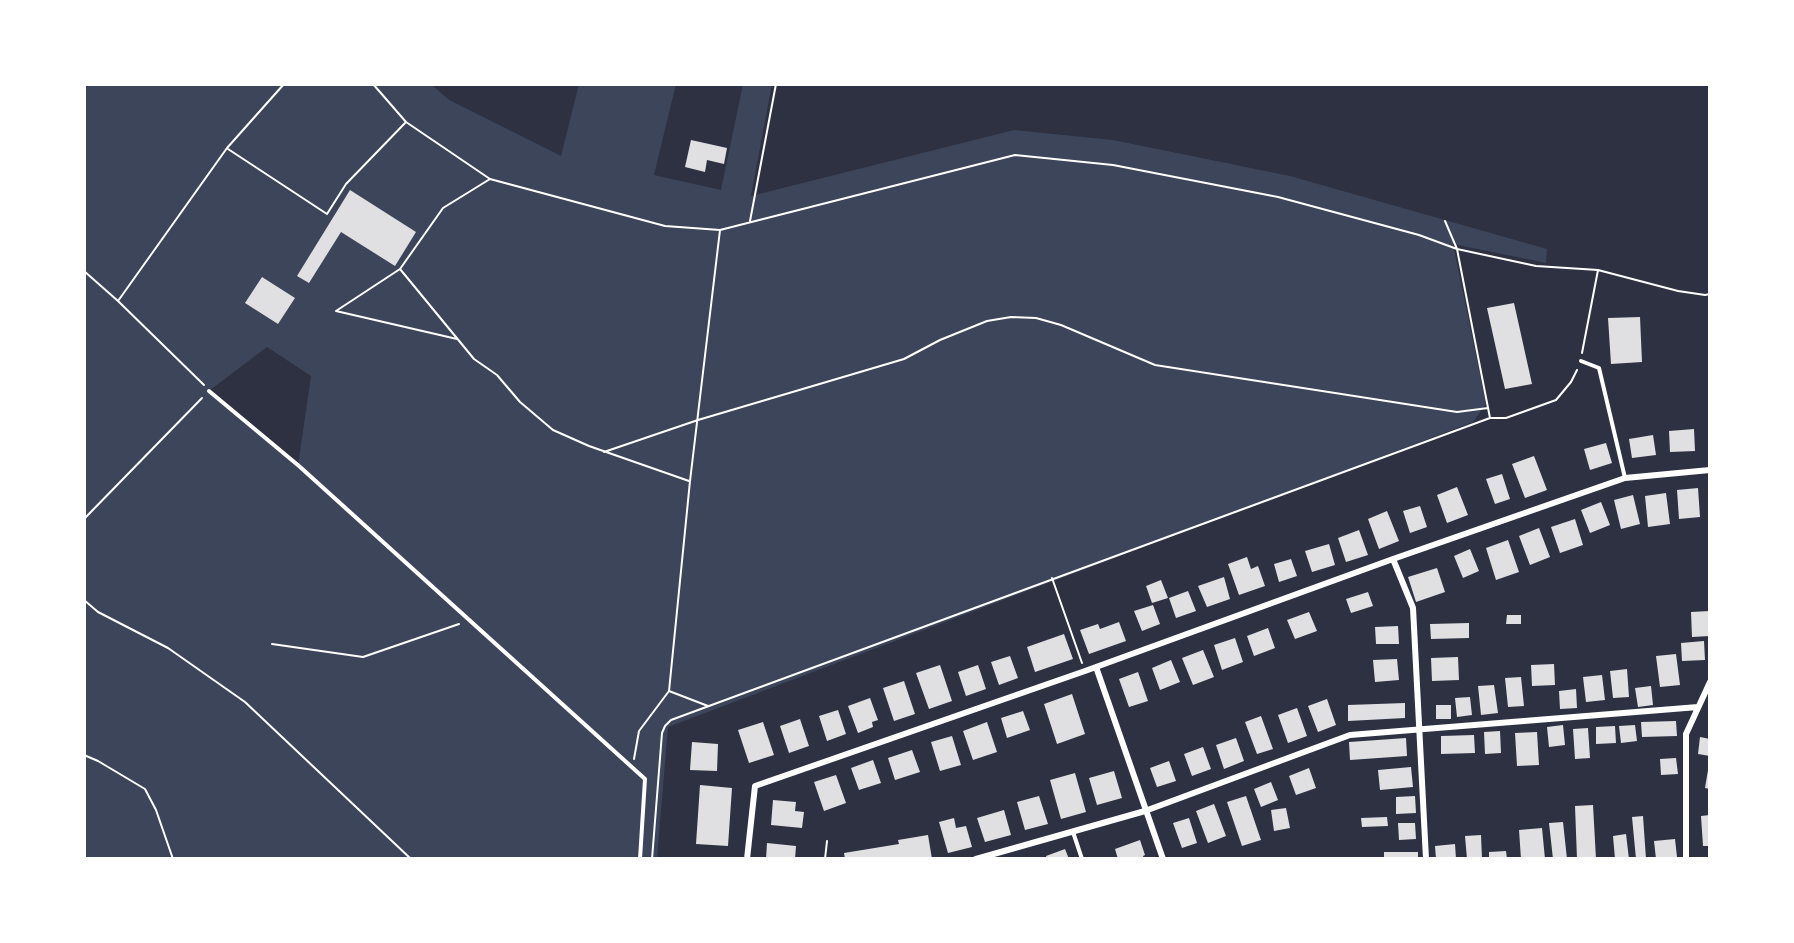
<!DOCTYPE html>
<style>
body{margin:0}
#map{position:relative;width:1794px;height:943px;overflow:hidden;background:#2d3142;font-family:"Source Sans 3",sans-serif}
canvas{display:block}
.frame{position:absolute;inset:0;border:86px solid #fff;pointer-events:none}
</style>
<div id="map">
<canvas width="1794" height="943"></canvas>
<div class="frame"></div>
</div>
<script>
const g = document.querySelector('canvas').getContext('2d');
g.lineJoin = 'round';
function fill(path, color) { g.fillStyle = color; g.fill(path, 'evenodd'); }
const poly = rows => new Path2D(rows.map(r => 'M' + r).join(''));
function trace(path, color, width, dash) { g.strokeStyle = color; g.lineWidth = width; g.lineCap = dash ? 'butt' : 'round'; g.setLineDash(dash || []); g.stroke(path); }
fill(poly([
 [84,84,431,84,449,100,561,156,579,84,676,84,654,175,721,190,743,84,772,84,751,196,1014,130,1113,140,1290,176,1547,249,1546,263,1453,244,1486,404,1473,422,668,727,657,859,84,859],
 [267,347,311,376,298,465,210,390]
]), '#3c4559');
fill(poly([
 [691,140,727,148,724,164,707,160,705,172,685,167],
 [350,190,416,232,395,266,341,232,309,283,297,276],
 [262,277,295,298,278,324,245,303],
 [1514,303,1532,384,1505,389,1487,308],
 [1640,317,1642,362,1611,364,1608,318],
 [1694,429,1695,451,1670,452,1669,431],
 [1653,435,1656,455,1632,458,1629,439],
 [1606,443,1612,463,1590,470,1584,449],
 [1534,456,1547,490,1525,498,1512,464],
 [1502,474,1510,499,1495,504,1486,479],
 [1457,487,1468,515,1447,523,1437,495],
 [1698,488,1700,517,1679,519,1677,490],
 [1666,493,1670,524,1648,527,1645,496],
 [1633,495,1640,524,1621,529,1614,500],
 [1601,502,1610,525,1590,533,1581,510],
 [1420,506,1427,527,1410,533,1403,511],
 [1387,511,1399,541,1379,549,1368,519],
 [1575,519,1583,545,1560,553,1551,527],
 [1539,528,1550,557,1530,565,1519,536],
 [1359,530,1368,555,1346,562,1338,538],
 [1508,540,1519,572,1496,580,1486,548],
 [1329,544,1335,565,1312,572,1305,551],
 [1470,549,1479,571,1463,578,1454,556],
 [1247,557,1251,569,1258,566,1265,586,1239,595,1228,564],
 [1291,559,1297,576,1279,582,1274,564],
 [1437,568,1445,592,1416,602,1408,577],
 [1224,577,1230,599,1207,607,1198,586],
 [1161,580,1168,598,1152,603,1146,586],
 [1188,591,1196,611,1176,618,1169,598],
 [1368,592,1373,606,1351,613,1346,599],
 [1153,605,1160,624,1142,631,1134,611],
 [1710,611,1710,636,1692,637,1691,612],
 [1309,612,1317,631,1295,639,1287,620],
 [1507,615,1521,615,1521,624,1506,624],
 [1119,622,1126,641,1089,654,1080,630,1098,624,1100,629],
 [1469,623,1469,638,1431,639,1430,624],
 [1398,626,1399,644,1376,644,1375,627],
 [1268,628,1275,648,1254,656,1247,636],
 [1064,634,1073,659,1035,672,1027,647],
 [1235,638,1243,662,1222,670,1214,645],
 [1704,641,1705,660,1682,661,1681,643],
 [1203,650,1214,677,1193,685,1182,658],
 [1676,654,1680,685,1660,687,1656,656],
 [1010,656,1018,678,999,685,991,662],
 [1458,657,1459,680,1432,681,1431,658],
 [1397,659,1399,680,1375,682,1373,660],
 [1171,660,1180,682,1160,690,1152,668],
 [1554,664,1555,685,1532,686,1531,665],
 [940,665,952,701,929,709,916,673],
 [978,665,986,689,966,696,958,672],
 [1627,669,1629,697,1613,698,1610,671],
 [1138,672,1148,701,1129,707,1119,679],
 [1602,675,1605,700,1586,702,1583,677],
 [1521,677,1524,706,1508,707,1505,678],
 [904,681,915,714,894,721,883,688],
 [1494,685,1498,713,1481,715,1478,686],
 [1651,686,1653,705,1638,707,1635,688],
 [1576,689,1577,708,1560,709,1559,691],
 [1072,694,1085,734,1057,744,1044,704],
 [1470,697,1472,715,1457,717,1455,698],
 [870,698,878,720,872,722,873,727,858,733,848,706],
 [1327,699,1336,725,1318,732,1308,706],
 [1405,703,1405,718,1348,721,1348,705],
 [1436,705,1451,705,1451,719,1436,719],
 [1297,708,1307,736,1288,743,1278,715],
 [838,710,846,734,827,741,819,716],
 [1023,711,1030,730,1007,738,1001,718],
 [1261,716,1273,749,1257,754,1245,722],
 [800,719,809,746,789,753,780,726],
 [1676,721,1677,736,1642,737,1641,722],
 [763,722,774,755,749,763,738,730],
 [987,722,997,752,973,760,963,731],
 [1563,725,1565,745,1549,747,1547,727],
 [1635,725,1637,741,1621,743,1619,726],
 [1615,726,1616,743,1596,744,1596,727],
 [1588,728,1590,758,1575,759,1573,729],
 [1500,731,1501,753,1485,754,1484,732],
 [1537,732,1539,765,1517,766,1515,733],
 [1474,735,1475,753,1441,754,1441,736],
 [952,736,961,765,940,771,931,742],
 [1700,737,1710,739,1710,756,1698,754],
 [1236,738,1244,761,1224,769,1216,745],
 [1406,738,1407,756,1350,760,1349,742],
 [692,742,718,744,717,771,690,770],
 [1203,747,1211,769,1192,776,1184,754],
 [912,750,920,772,895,780,888,758],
 [1676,758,1678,774,1661,775,1660,759],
 [873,760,881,783,859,790,851,768],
 [1169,761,1176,781,1157,787,1150,768],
 [1411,767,1413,787,1380,790,1378,770],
 [1309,768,1316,788,1296,795,1289,776],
 [1708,770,1710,770,1710,789,1705,788],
 [1114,771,1122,798,1097,805,1089,778],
 [1075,773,1086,812,1061,819,1050,780],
 [836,775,846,803,824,811,814,782],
 [1271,782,1278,800,1261,807,1254,789],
 [700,785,732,788,728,846,696,844],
 [1039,796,1048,824,1025,830,1017,802],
 [1246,796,1261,840,1242,846,1227,802],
 [1415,796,1416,813,1396,814,1396,797],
 [773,800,796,802,795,811,804,812,802,828,771,825],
 [1214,804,1226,836,1208,843,1196,811],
 [1593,805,1596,859,1577,859,1575,806],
 [1286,808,1290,828,1274,831,1271,810],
 [1004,810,1011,835,985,842,977,818],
 [1710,815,1710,846,1703,846,1701,816],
 [1643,816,1646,859,1636,859,1632,817],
 [1387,817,1388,826,1362,827,1361,818],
 [954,818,956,828,966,826,972,847,948,853,939,822],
 [1189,818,1197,843,1182,848,1173,823],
 [1563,822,1567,859,1553,859,1549,823],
 [1398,823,1415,823,1416,839,1399,840],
 [1542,828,1545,859,1521,859,1519,830],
 [1626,834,1629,859,1615,859,1613,836],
 [928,835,932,859,845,859,844,853,899,844,898,840],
 [1481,835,1482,859,1467,859,1465,836],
 [1675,839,1677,857,1656,859,1654,841],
 [1140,840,1145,855,1143,856,1144,859,1118,859,1115,849],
 [767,843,796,846,795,859,766,859],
 [1455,844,1456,859,1436,859,1435,846],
 [1065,849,1069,859,1047,859,1046,856],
 [1506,851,1507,859,1489,859,1489,852],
 [1384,852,1418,852,1418,859,1384,859]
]), '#e0e0e3');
trace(poly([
 [373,84,406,122,490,179,665,226,720,230,1015,155,1113,165,1278,197,1419,235,1457,249,1536,266,1598,270,1678,291,1705,295,1710,294],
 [228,149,327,214,346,184,406,122],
 [490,179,443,208,400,269,474,359,497,375,520,402,553,430,589,446,689,481],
 [750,221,776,84],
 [1445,221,1457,249,1490,418],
 [84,271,118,301,204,385],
 [118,301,227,148,284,84],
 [336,311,457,339],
 [336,311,400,269],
 [1582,353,1598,270],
 [604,452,698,420,904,359,940,340,987,321,1011,317,1036,318,1061,325,1155,365,1457,412,1488,408],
 [84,519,202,398],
 [1052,578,1082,663],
 [84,600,98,612,168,648,245,702,411,859],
 [272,644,363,657,459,624],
 [669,691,708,706],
 [84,755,98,761,145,789,156,810,173,859],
 [634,759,639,731,669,691,690,481,720,230],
 [652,859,662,733,665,726,671,720,1490,418,1506,418,1556,400,1571,382,1577,370],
 [825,859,827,841]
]), '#fff', 2);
trace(poly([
 [1581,361,1599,368,1625,478],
 [209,391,299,466,645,779,640,859],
 [1073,832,1082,859]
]), '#fff', 4);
trace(poly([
 [1393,559,1413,608,1426,859],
 [1096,667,1163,859],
 [747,859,755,786,1085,671,1393,559,1625,478,1710,470],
 [976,859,1145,811,1350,735,1698,707],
 [1686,859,1686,734,1710,682]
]), '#fff', 6);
</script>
